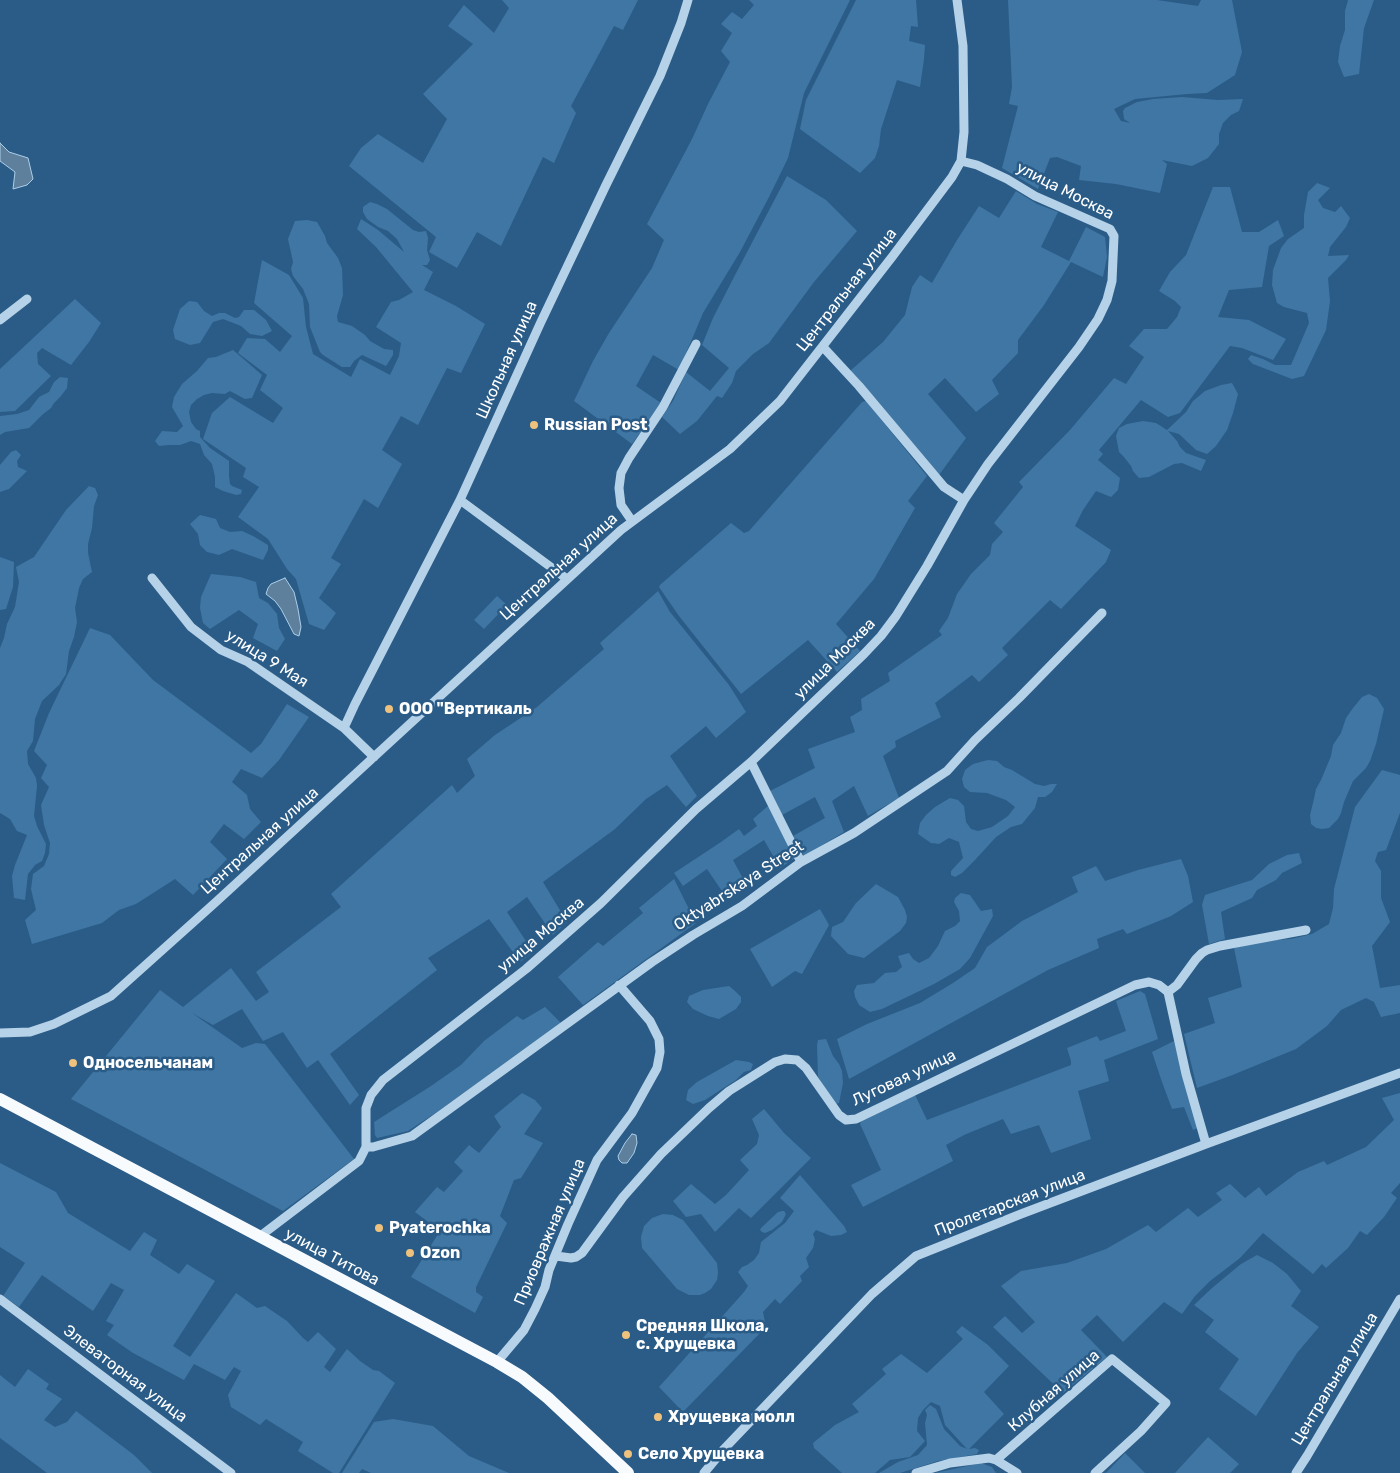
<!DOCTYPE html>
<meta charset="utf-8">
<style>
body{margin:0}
canvas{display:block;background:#2a5c87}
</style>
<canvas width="1400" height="1473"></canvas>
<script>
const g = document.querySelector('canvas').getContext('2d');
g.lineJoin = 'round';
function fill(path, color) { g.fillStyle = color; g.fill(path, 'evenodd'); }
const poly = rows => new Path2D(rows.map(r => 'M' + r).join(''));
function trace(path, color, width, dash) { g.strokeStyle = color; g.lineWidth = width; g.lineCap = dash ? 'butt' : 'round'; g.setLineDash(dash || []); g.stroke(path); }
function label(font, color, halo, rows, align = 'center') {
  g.font = font + ' Rubik,sans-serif'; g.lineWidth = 5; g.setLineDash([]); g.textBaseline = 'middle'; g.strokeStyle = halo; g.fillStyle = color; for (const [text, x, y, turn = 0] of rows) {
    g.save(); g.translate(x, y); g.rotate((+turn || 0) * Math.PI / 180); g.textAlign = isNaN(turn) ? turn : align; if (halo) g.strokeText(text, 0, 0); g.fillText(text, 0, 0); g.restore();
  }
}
fill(poly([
 [502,0,638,0,623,30,614,26,571,106,576,113,554,163,543,157,501,246,477,232,457,268,429,252,436,237,349,166,361,148,378,134,423,163,447,119,423,94,473,44,448,26,464,5,494,33,509,8],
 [749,0,850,0,804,93,788,158,769,197,740,252,703,313,679,370,653,355,636,386,661,403,632,444,574,401,593,361,609,333,652,268,664,240,647,224,692,139,708,104,730,62,721,51,732,33,721,24,732,12,742,19,754,5],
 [856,0,916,0,918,27,911,26,909,41,925,45,924,59,920,87,897,80,881,129,879,146,875,158,860,173,800,129,806,100],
 [1008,0,1157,0,1198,6,1201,0,1232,0,1242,52,1235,75,1207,93,1187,94,1135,99,1114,109,1121,121,1130,123,1124,119,1123,111,1125,108,1137,102,1153,99,1182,97,1218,100,1243,99,1239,111,1231,115,1223,123,1219,134,1219,144,1208,158,1192,166,1162,160,1167,164,1160,193,1116,184,1079,180,1081,166,1057,157,1050,158,1038,189,1002,168,1018,106,1009,104,1012,87],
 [1348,0,1374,0,1364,28,1359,74,1344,77,1338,62,1340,46,1345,30,1345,11],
 [787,176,826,200,857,231,814,282,769,343,753,354,736,371,732,383,722,398,717,396,697,421,680,434,662,417,673,401,686,372,710,391,729,368,702,345,713,318,734,277],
 [1317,183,1330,188,1318,200,1323,208,1335,212,1341,206,1350,218,1346,227,1330,247,1328,256,1349,255,1346,260,1328,278,1330,301,1326,330,1304,376,1292,379,1253,364,1248,359,1251,355,1263,359,1275,365,1291,365,1309,323,1307,313,1284,307,1277,303,1272,285,1273,270,1281,248,1288,239,1304,228,1304,215,1308,192],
 [1213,187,1230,187,1242,232,1259,232,1278,220,1284,236,1269,246,1262,287,1229,290,1218,317,1249,320,1286,339,1273,360,1242,348,1230,346,1180,413,1168,417,1141,400,1099,450,1103,454,1098,460,1120,478,1118,490,1111,497,1096,491,1083,510,1075,526,1111,550,1106,562,1061,609,1050,600,1002,648,1008,655,979,682,972,675,935,703,941,717,895,741,896,747,883,756,899,798,868,816,854,786,832,801,844,832,804,856,793,836,825,818,815,797,782,815,770,791,815,768,808,749,855,732,850,717,862,710,861,699,890,681,888,673,942,635,939,631,948,618,957,594,971,574,990,555,992,544,1003,532,994,523,1023,487,1019,482,1070,430,1114,378,1126,384,1144,357,1129,346,1144,329,1167,329,1177,317,1181,307,1175,301,1159,291,1170,272,1186,255],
 [1016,191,1037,204,1058,212,1041,247,1069,261,1086,227,1105,237,1107,257,1103,277,1071,262,1044,305,1018,340,1018,353,992,380,999,394,976,412,945,378,928,394,966,438,939,475,876,399,850,371,883,342,905,315,912,287,920,275,932,283,957,240,979,206,999,218],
 [370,202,377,204,387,209,413,230,419,232,426,231,428,238,427,250,430,260,427,265,422,265,433,272,424,290,456,306,485,324,461,373,447,368,418,425,401,416,382,450,402,464,378,508,364,499,331,558,341,564,319,598,336,613,324,630,309,624,296,579,287,569,268,539,238,517,259,487,243,477,246,468,203,439,212,413,230,397,273,423,283,408,260,390,267,375,238,353,247,338,265,339,280,352,292,336,254,303,262,260,289,275,303,298,306,327,313,354,351,377,360,359,390,375,399,356,401,343,376,327,391,302,399,300,413,292,376,247,357,229,361,219,378,230,404,252,397,239,388,231,378,227,367,219,363,212,363,207],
 [307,220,317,222,325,236,327,243,338,258,342,268,343,295,337,316,338,322,352,326,365,335,370,341,384,349,393,350,393,355,386,366,362,355,354,361,350,367,342,367,323,355,320,352,310,327,309,304,303,289,293,276,291,269,293,262,288,239,295,221],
 [75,299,101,323,89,342,71,365,42,348,37,353,38,364,51,376,15,411,0,412,0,369],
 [189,301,197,302,204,311,212,316,219,313,225,313,235,318,239,317,244,310,254,310,266,320,272,331,262,336,250,334,241,326,223,319,213,322,200,343,190,345,175,339,173,330,180,309],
 [233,350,262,375,252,398,245,399,230,391,225,394,212,393,204,395,197,399,191,405,189,412,191,422,196,429,200,431,200,437,210,448,229,461,229,476,230,484,232,486,242,490,241,494,236,495,223,491,215,487,215,477,212,464,204,455,200,444,191,441,180,445,169,445,159,446,155,441,162,431,177,432,183,426,172,407,174,397,182,384,197,371,208,358,216,357],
 [60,377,68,378,67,388,61,396,54,403,51,408,42,415,29,428,5,432,0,435,0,416,17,414,29,410,39,397,49,392,54,382],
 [1232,383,1238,394,1233,413,1227,430,1216,446,1207,454,1196,450,1179,434,1168,431,1177,441,1180,447,1186,453,1206,460,1201,471,1182,463,1174,464,1149,477,1139,478,1133,471,1131,466,1124,457,1119,452,1116,436,1119,428,1127,424,1143,421,1156,423,1167,430,1186,412,1193,401,1205,391,1221,385],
 [866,401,927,476,908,501,915,508,874,579,836,624,860,651,837,672,808,640,741,694,679,616,659,587,660,585,731,523,744,533,749,531,862,402],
 [16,450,21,455,17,461,18,467,27,471,9,489,0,492,0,465,11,452],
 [89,486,95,488,98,495,94,506,92,528,88,544,88,553,92,572,83,579,79,588,75,608,77,622,74,637,69,651,66,674,59,685,42,701,35,719,33,741,27,751,28,764,36,778,37,786,34,816,37,826,46,844,45,853,42,861,35,865,28,874,25,900,14,898,12,876,15,865,27,835,17,831,10,819,0,813,0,648,4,638,7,624,15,607,19,582,16,567,34,557,66,510],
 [200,515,216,519,220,528,230,532,242,531,253,536,268,545,268,550,263,560,232,549,219,555,207,552,200,545,198,534,190,524],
 [0,557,14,562,13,587,6,609,0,610],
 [211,574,240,577,256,582,259,598,268,603,277,614,279,628,285,639,277,651,253,638,258,624,239,610,210,629,203,623,200,608,201,597],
 [658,591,670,612,729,685,746,712,716,738,706,726,670,756,697,796,686,807,667,785,646,799,615,829,543,882,567,922,553,935,527,897,507,912,533,952,520,962,489,919,428,958,437,970,330,1054,359,1095,350,1105,318,1060,307,1068,283,1032,263,1041,242,1009,213,1025,192,1013,242,1048,256,1043,265,1044,354,1159,283,1211,71,1099,160,990,183,1007,231,968,256,1001,269,992,256,972,341,907,331,894,452,785,457,793,475,776,467,759,495,735,537,707,604,649,600,643],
 [497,596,507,605,484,629,474,620],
 [90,628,110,635,153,680,251,753,261,744,287,704,309,717,279,760,262,778,241,769,232,782,247,795,250,809,261,822,244,839,224,824,210,842,227,859,193,895,175,879,136,904,119,910,102,923,32,944,25,920,36,910,31,889,33,874,44,866,49,854,50,843,44,825,41,805,49,787,41,778,47,765,34,751,49,713],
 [1369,694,1377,698,1384,709,1376,744,1370,761,1366,768,1353,781,1344,802,1341,813,1338,819,1329,828,1322,829,1316,828,1311,824,1310,815,1313,803,1316,789,1321,780,1331,756,1333,745,1341,733,1346,718,1353,708,1362,697],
 [988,760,997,761,1004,767,1012,770,1035,784,1044,786,1051,784,1057,784,1052,792,1045,797,1038,797,1035,808,1022,824,1011,827,996,837,975,860,962,873,955,877,951,875,951,871,963,858,959,842,949,838,939,844,931,843,918,834,920,823,926,815,935,807,950,798,958,800,964,806,966,822,971,829,978,831,992,827,1008,816,1015,807,1006,800,987,793,970,792,964,787,962,779,965,770,973,764],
 [1382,770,1400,775,1400,813,1386,850,1378,852,1375,861,1381,871,1381,898,1390,922,1372,946,1380,988,1400,985,1400,1013,1381,1017,1374,1002,1366,998,1341,1010,1327,1026,1296,1049,1230,1076,1197,1088,1184,1034,1215,1023,1208,998,1242,987,1234,948,1261,941,1291,939,1312,934,1329,924,1333,908,1334,889,1355,807],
 [769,805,795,858,780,868,764,840,733,860,748,888,728,900,707,869,683,886,674,873,721,842,739,829,744,836,757,826,753,819],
 [1299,853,1302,863,1282,873,1276,880,1257,890,1252,898,1221,912,1225,939,1209,944,1202,905,1205,895,1252,880,1269,864,1287,855],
 [1181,859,1188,876,1193,902,1171,916,1127,934,1123,929,1097,939,1099,948,1048,970,849,1079,837,1039,867,1024,920,1003,953,983,975,968,987,947,1022,921,1078,892,1072,877,1096,866,1105,881,1138,870],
 [674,879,696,923,583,1005,558,977,598,942,603,946,643,913,639,908],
 [876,884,898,897,905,910,907,917,906,923,900,931,864,958,848,954,831,936,832,927,843,922,856,903],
 [961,893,970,895,981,911,992,909,993,916,970,958,960,969,934,984,882,1009,870,1012,859,1005,855,997,854,991,857,985,874,983,885,973,896,972,902,967,898,956,909,953,913,959,919,963,929,958,938,946,945,931,955,926,960,921,959,911,954,902,955,898],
 [820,909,829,925,802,974,795,971,772,987,750,949],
 [729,986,734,990,741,997,741,1002,736,1009,719,1019,708,1016,693,1009,687,1002,689,996,703,990],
 [1140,991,1145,994,1158,1039,1104,1060,1109,1081,1078,1091,1091,1139,1051,1153,1039,1125,1011,1134,1003,1119,964,1135,946,1145,953,1161,863,1207,851,1185,881,1170,860,1124,862,1119,915,1095,927,1120,1071,1065,1071,1061,1067,1048,1097,1036,1100,1041,1126,1031,1116,1001],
 [545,1007,561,1023,437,1112,408,1131,377,1138,375,1135,374,1122,431,1086,461,1065,484,1041,517,1016,523,1020],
 [826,1039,833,1056,839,1064,842,1071,843,1083,839,1103,835,1104,822,1085,818,1076,817,1045,818,1040],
 [1174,1041,1198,1128,1193,1130,1184,1107,1172,1109,1162,1082,1152,1052],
 [736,1060,749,1062,753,1064,751,1070,744,1072,736,1080,705,1100,693,1104,686,1100,688,1090,697,1082],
 [522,1093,535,1100,542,1108,524,1134,543,1143,521,1178,514,1180,500,1216,507,1223,476,1287,476,1292,483,1297,475,1313,411,1277,440,1231,415,1212,437,1187,444,1192,463,1171,454,1162,469,1145,479,1153,501,1127,494,1116],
 [1400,1093,1400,1183,1391,1193,1397,1198,1384,1217,1367,1235,1360,1231,1348,1248,1326,1268,1322,1264,1313,1274,1263,1233,1240,1258,1210,1281,1195,1296,1182,1314,1164,1302,1123,1342,1097,1315,1081,1330,1107,1357,1063,1393,993,1327,1005,1316,1022,1333,1035,1322,1001,1286,1021,1271,1067,1263,1106,1249,1148,1225,1156,1232,1188,1208,1198,1217,1222,1200,1216,1193,1230,1184,1245,1198,1259,1187,1266,1196,1298,1172,1324,1161,1327,1165,1366,1147,1394,1120,1382,1098],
 [764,1109,784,1133,811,1158,751,1218,739,1208,715,1232,701,1214,686,1217,673,1201,691,1184,715,1204,726,1195,749,1170,740,1160,757,1144,759,1135,752,1119],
 [0,1163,56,1192,68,1213,130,1251,144,1232,157,1240,150,1255,179,1274,187,1264,215,1281,173,1346,190,1357,236,1293,257,1308,265,1306,287,1321,303,1338,308,1342,318,1332,336,1349,324,1367,330,1372,347,1349,360,1361,373,1370,379,1371,395,1383,339,1473,333,1473,298,1451,303,1442,266,1419,260,1425,231,1407,228,1395,241,1371,234,1367,225,1380,194,1364,184,1380,133,1353,107,1335,114,1325,106,1321,124,1290,111,1283,93,1311,42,1275,19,1307,3,1296,25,1263,0,1247],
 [800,1175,844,1226,847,1232,841,1235,831,1236,816,1230,813,1234,815,1239,813,1248,806,1258,809,1267,800,1276,802,1281,780,1304,775,1299,763,1312,765,1322,763,1330,683,1412,659,1387,744,1292,748,1286,738,1272,742,1267,747,1265,754,1260,759,1253,761,1242,785,1223,794,1211,780,1198],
 [782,1211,784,1211,786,1214,782,1222,772,1230,765,1233,762,1232,760,1230,761,1228,778,1212],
 [663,1214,673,1215,683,1220,717,1263,718,1273,717,1280,711,1289,705,1293,700,1295,689,1295,677,1289,642,1248,641,1237,644,1226,652,1218],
 [1257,1255,1273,1263,1287,1274,1301,1291,1291,1306,1319,1327,1297,1353,1256,1416,1219,1389,1239,1359,1205,1332,1214,1320,1194,1305,1212,1288,1241,1264],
 [962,1326,988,1345,1009,1366,984,1392,1004,1414,969,1449,975,1448,979,1450,977,1454,938,1461,900,1473,879,1473,898,1462,918,1455,927,1445,925,1423,927,1415,925,1410,930,1405,936,1409,944,1429,960,1446,967,1449,945,1425,940,1406,931,1402,923,1410,918,1418,917,1431,925,1441,910,1457,890,1460,875,1473,842,1473,814,1448,813,1443,835,1425,859,1412,852,1404,886,1374,882,1369,901,1354,927,1373,963,1339,956,1332],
 [28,1369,49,1384,46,1389,62,1399,44,1420,55,1427,67,1422,76,1411,134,1455,152,1473,47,1473,0,1438,0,1375,15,1387],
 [393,1419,433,1426,469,1456,509,1473,371,1473,362,1469,359,1473,342,1473,374,1422],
 [1208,1437,1239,1464,1230,1473,1175,1473],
 [1125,1453,1145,1473,1106,1473],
 [981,1463,992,1467,996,1473,935,1473]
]), '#3f76a3');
const water = poly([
 [0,143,9,152,28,158,33,179,27,185,13,189,15,172,0,161,0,143],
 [285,578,294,592,298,609,301,627,299,636,294,634,281,609,275,601,266,594,268,588,271,584,285,578],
 [632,1134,636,1135,637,1143,634,1153,627,1163,622,1163,619,1160,618,1156,625,1143,632,1134]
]);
fill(water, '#5f809d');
trace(water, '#abcee8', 1);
trace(poly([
 [0,320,27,299],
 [823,347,859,386,944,487,964,500],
 [460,500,567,579],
 [632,521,621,505,619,488,621,473,629,458,663,407,696,344],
 [152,578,191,627,221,650,248,662,344,728,374,757],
 [344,728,355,704,460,500,540,324,606,185,660,76,681,23,688,0],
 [751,762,801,862],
 [1168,992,1186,1074,1206,1144],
 [0,1033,30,1032,54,1024,111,996,217,901,621,530,730,449,780,401,892,257,952,177,961,161,964,132,963,46,957,0],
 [366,1147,373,1147,412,1136,652,962,693,935,742,906,801,862,854,833,947,771,975,740,1019,698,1102,613],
 [259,1237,359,1161,366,1147,366,1108,371,1095,383,1080,526,969,601,903,696,809,751,762,864,654,881,636,896,616,927,566,964,500,988,464,1079,347,1098,319,1107,300,1112,281,1114,236,1110,229,1035,196,1007,179,977,165,961,161],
 [556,1256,571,1258,576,1257,582,1253,623,1197,661,1154,709,1108,729,1091,775,1062,785,1059,797,1060,806,1068,839,1115,846,1120,856,1119,1135,985,1149,982,1159,985,1168,992,1177,985,1196,959,1202,953,1207,950,1220,946,1306,930],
 [0,1299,231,1473],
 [497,1362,524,1330,535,1309,545,1287,549,1270,568,1224,597,1160,632,1113,657,1068,660,1052,659,1039,650,1021,619,985],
 [996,1460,1112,1359,1166,1403,1141,1431,1095,1473],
 [704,1473,724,1449,872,1294,916,1256,1021,1214,1206,1144,1400,1073],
 [916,1473,950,1463,989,1458,996,1460,1017,1473],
 [1296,1473,1307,1456,1400,1299]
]), '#b6d2e8', 9);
trace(poly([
 [0,1099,497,1362,522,1377,548,1398,628,1473]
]), '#f8fbfe', 12);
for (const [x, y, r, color] of [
 [534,425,5,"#eec27d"],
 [389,709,5,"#eec27d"],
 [73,1063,5,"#eec27d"],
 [379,1228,5,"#eec27d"],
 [410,1253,5,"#eec27d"],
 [626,1335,5,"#eec27d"],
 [658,1417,5,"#eec27d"],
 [628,1454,5,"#eec27d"]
]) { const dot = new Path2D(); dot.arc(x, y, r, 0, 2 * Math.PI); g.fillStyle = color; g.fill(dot); trace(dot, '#2a5c87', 2); }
label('16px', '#fff', '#2a5c87', [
 ["улица Москва",1065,191,27],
 ["Центральная улица",847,290,-52],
 ["Школьная улица",507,360,-66],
 ["Центральная улица",559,567,-42],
 ["улица 9 Мая",267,659,32],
 ["улица Москва",835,659,-45],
 ["Центральная улица",260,841,-42],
 ["Oktyabrskaya Street",739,886,-33],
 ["улица Москва",541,935,-40],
 ["Луговая улица",904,1078,-25],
 ["Пролетарская улица",1010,1203,-21],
 ["Приовражная улица",550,1232,-67],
 ["улица Титова",332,1257,28],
 ["Элеваторная улица",125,1374,37],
 ["Центральная улица",1335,1379,-59],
 ["Клубная улица",1054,1391,-41]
]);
label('bold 16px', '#fff', '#2a5c87', [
 ["Russian Post",544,425],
 ["ООО \"Вертикаль",399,709],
 ["Односельчанам",83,1063],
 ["Pyaterochka",389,1228],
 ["Ozon",420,1253],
 ["Средняя Школа,",636,1326],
 ["с. Хрущевка",636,1344],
 ["Хрущевка молл",668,1417],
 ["Село Хрущевка",638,1454]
], 'left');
</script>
